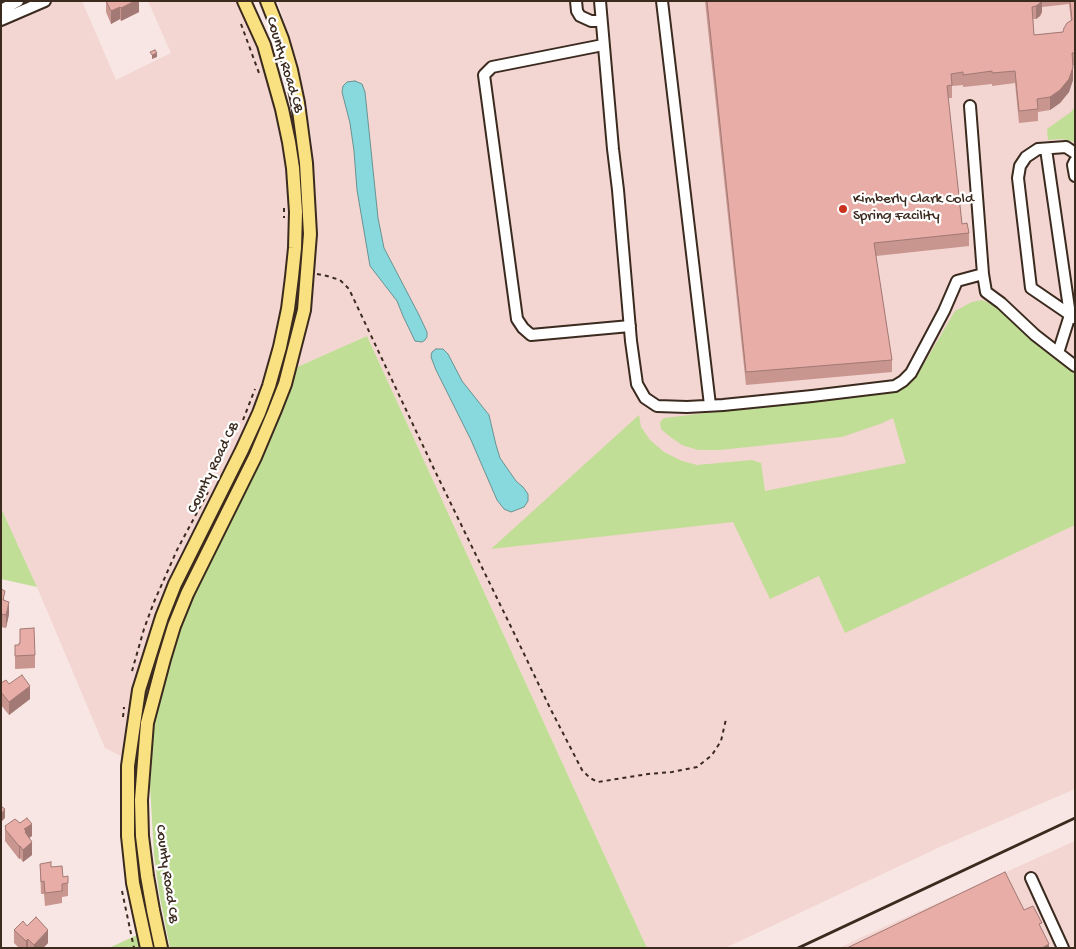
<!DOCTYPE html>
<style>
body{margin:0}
#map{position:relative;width:1076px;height:949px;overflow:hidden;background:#f8e6e4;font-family:"Gochi Hand",sans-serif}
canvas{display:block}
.frame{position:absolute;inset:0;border:2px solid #3b2a1e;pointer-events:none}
</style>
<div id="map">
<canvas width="1076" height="949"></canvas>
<div class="frame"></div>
</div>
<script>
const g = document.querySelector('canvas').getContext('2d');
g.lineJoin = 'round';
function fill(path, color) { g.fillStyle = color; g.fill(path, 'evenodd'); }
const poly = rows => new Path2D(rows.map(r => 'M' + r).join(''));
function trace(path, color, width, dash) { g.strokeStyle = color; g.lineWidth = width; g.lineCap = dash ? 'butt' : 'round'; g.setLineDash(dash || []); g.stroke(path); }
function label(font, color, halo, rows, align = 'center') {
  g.font = font + ' "Gochi Hand",sans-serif'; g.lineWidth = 4.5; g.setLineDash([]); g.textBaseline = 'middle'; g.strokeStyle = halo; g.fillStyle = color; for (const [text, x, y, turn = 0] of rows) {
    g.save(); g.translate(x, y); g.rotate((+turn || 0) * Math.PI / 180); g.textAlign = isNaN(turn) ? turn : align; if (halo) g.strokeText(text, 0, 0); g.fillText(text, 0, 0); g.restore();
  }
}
fill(poly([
 [54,1,82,1,116,80,171,53,148,1,238,1,258,47,274,100,282,133,288,173,291,229,284,296,274,348,260,393,245,431,191,537,162,596,147,640,132,693,128,716,123,757,105,748,37,587,1,508,1,25],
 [278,1,1075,1,1075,789,942,846,725,948,647,948,367,336,295,368,308,322,313,287,316,244,315,187,311,133,297,66],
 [1075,841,1075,948,839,948,886,926]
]), '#f3d5d1');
fill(poly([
 [1075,106,1075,142,1061,139,1048,140,1047,129,1071,112],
 [982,300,991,304,1006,315,1053,356,1075,373,1075,525,845,633,819,576,770,599,733,522,491,549,639,415,641,427,650,440,664,452,682,461,697,465,752,460,761,463,765,491,906,463,893,418,880,424,842,437,720,450,698,450,682,445,669,436,661,429,660,422,664,418,884,392,899,388,911,383,919,372,955,311,972,302],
 [367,336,647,948,170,948,159,892,154,855,150,785,154,725,162,683,170,655,188,605,208,558,274,432,295,368],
 [1,508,37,587,1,579],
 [139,934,142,948,109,948]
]), '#c1de96');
const water = poly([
 [355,81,362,84,365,92,378,218,384,248,419,315,427,332,427,337,425,340,422,342,415,341,403,316,397,301,370,266,357,190,354,151,350,123,342,92,343,86,347,82,355,81],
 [436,349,443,349,448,354,462,381,489,415,496,445,500,458,516,481,523,487,528,494,528,501,524,507,511,512,504,509,497,500,471,440,436,370,431,357,432,352,436,349]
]);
fill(water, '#87d9de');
trace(water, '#699391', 1);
const minor = poly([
 [576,1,577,11,580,16,591,21,601,21],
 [600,1,613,149,618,190,631,341,637,384,645,398,657,406,687,407,723,405,812,396,895,386,903,381,911,373,944,311,957,281,983,274,970,106],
 [662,1,710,405],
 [1,10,18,1],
 [1,20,45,1],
 [603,45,492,67,484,75,517,319,523,328,531,335,630,326],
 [1046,149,1070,315,1058,353],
 [1075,153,1066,147,1038,149,1026,157,1020,166,1018,178,1031,288,1075,318],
 [1075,161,1073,165,1075,176],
 [983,274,986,292,1001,303,1035,335,1075,366],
 [1031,878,1063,948]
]);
const major = poly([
 [147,948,133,883,128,836,128,766,139,690,162,617,175,584,242,450,259,413,269,386,280,347,288,309,292,277,295,248,296,212,293,168,289,142,282,109,264,45,244,1],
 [161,948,153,910,147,876,142,836,141,800,147,723,164,659,174,626,187,594,255,457,274,412,285,384,304,310,310,234,306,163,298,103,291,70,282,39,267,1]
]);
trace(minor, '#3b2a1e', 14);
trace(major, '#3b2a1e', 16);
trace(poly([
 [241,24,259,73],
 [284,208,284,218],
 [317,274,327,276,340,280,349,289,434,469,514,633,550,708,582,770,590,778,598,782,648,774,672,772,697,767,712,755,721,741,726,719],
 [243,420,255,389],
 [132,671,144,629,154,602,177,550,208,492],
 [123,717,124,707],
 [122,891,134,948]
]), '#3b2a1e', 2, [4, 4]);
trace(minor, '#fff', 10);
trace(major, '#f9e181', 12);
trace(poly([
 [798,948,1075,818]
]), '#3b2a1e', 3);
fill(poly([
 [106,1,139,1,139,12,121,21,120,19,111,24,106,12],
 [705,1,1075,1,1075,65,1073,65,1073,80,1069,92,1060,103,1050,110,1038,112,1038,121,1019,123,1015,83,992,86,992,84,963,87,963,85,952,86,952,98,948,98,962,224,969,233,969,246,876,256,892,360,892,372,746,385],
 [1069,4,1071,21,1063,32,1034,35,1033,19,1036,19,1040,16,1042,12,1042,7],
 [1,589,9,614,6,628,1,627],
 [15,645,35,655,35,668,15,669],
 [1,683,9,684,30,699,9,715,1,705],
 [5,826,32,836,29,838,32,855,23,862,20,858,19,859,5,841],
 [40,864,51,867,63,877,68,883,68,896,62,897,62,903,45,906,44,894,41,894],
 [14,930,48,943,43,948,19,948,14,943]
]), '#c8958f');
fill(poly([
 [135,1,139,1,139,12,121,21,121,8],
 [1041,1,1042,1,1042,12,1040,16,1036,19,1036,6],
 [120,7,120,19,111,24,111,11],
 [157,53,157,57,152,59,152,55],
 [1073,67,1073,80,1069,92,1060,103,1050,110,1050,97],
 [9,602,9,614,6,628,6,615],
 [30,686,30,699,9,715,9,702],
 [5,809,5,818,1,822,1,814],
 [32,824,32,836,26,840,24,829],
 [32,842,32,855,23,862,23,850],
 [19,846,20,846,20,858,19,859],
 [48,930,48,943,43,948,34,948,34,945],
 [28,939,28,948,26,948,26,941],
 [1049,944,1049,948,1042,948]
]), '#a27974');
const building = poly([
 [106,1,135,1,121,8,120,7,111,11,106,1],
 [707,1,1041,1,1040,3,1036,6,1032,7,1034,35,1063,32,1064,28,1067,23,1072,20,1070,1,1075,1,1075,53,1072,53,1073,67,1069,79,1060,90,1050,97,1037,99,1038,109,1019,111,1015,71,992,73,992,71,963,75,963,72,951,74,952,85,947,86,962,224,967,223,969,233,874,243,892,360,746,372,707,1],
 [155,50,157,53,152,55,150,52,155,50],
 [1,589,5,591,3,600,9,602,6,615,1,614,1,589],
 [34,628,35,655,15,656,15,645,19,645,19,643,20,643,20,629,34,628],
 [22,675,30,686,9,702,1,692,1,683,6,680,9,684,22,675],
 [1,806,5,809,1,814,1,806],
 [27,818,32,824,24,829,26,831,25,832,32,842,23,850,20,846,19,846,5,829,6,828,5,826,15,819,20,823,27,818],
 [51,862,51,867,62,866,63,877,68,876,68,883,62,884,62,891,45,893,44,881,41,882,40,864,51,862],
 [1005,872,1024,910,1033,906,1042,923,1039,924,1049,944,1042,948,847,948,1005,872],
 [36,917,48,930,34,945,28,939,26,941,14,930,23,921,27,926,36,917]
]);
fill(building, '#e8ada6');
trace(building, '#a27974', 1);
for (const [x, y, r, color] of [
 [843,209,5,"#c8321e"]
]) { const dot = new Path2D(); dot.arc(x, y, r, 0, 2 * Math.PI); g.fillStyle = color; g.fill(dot); trace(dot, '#fff', 2); }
label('15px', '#3b2a1e', '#fff', [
 ["County Road CB",284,65,73],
 ["County Road CB",214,468,-64],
 ["County Road CB",166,874,82]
]);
label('15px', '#3b2a1e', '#fff', [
 ["Kimberly Clark Cold",853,200],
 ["Spring Facility",853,217]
], 'left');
</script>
